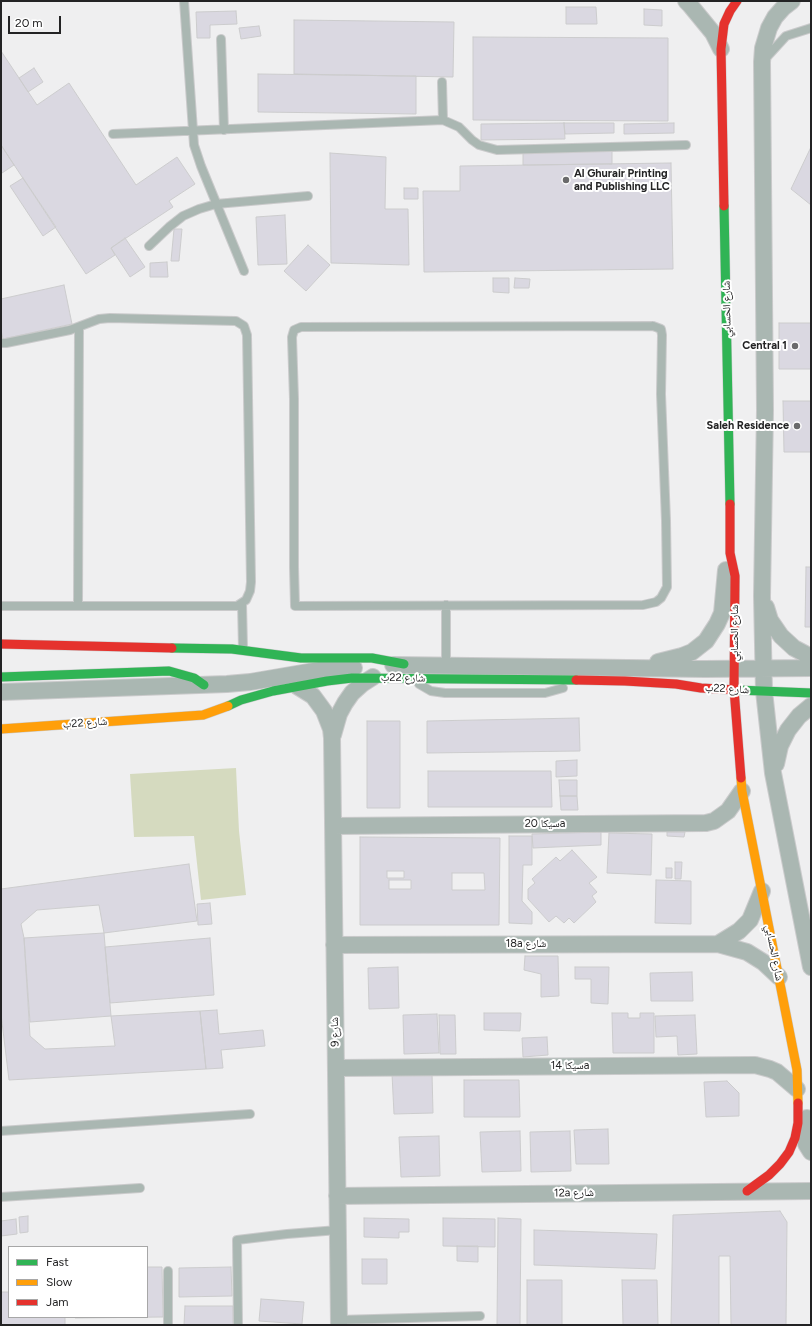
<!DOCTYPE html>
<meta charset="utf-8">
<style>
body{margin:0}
#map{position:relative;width:812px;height:1326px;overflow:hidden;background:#efeff0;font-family:Figtree,sans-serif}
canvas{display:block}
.frame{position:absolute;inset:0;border:2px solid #232324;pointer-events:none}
.legend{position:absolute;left:8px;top:1246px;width:140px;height:72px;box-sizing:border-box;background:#fff;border:1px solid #a7a7a7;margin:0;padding:5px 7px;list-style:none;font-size:12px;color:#232324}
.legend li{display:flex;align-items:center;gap:8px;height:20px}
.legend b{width:20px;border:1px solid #a7a7a7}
.scale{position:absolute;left:8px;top:16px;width:53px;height:18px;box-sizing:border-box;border:2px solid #232324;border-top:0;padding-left:5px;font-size:12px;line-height:14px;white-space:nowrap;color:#232324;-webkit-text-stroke:3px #fff;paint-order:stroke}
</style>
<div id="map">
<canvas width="812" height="1326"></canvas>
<div class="frame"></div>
<ul class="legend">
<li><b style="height:5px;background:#30b455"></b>Fast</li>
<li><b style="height:5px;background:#ff9f0a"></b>Slow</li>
<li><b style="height:5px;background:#e5322d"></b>Jam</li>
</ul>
<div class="scale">20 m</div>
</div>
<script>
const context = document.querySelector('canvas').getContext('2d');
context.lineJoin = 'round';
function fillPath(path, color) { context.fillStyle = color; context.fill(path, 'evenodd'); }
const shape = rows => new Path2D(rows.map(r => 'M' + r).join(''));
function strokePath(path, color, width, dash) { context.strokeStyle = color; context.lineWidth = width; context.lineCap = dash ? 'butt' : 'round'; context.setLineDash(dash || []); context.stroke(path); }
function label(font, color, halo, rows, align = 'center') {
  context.font = font + ' Figtree,"Noto Naskh Arabic",sans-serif'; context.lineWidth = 4; context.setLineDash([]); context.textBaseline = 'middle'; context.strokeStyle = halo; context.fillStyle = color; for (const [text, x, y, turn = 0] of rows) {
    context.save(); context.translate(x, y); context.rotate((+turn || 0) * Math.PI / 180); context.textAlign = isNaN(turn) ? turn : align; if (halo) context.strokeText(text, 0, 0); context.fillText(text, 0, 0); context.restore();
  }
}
const green = shape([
 [236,768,239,831,246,895,201,900,194,836,134,837,130,774]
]);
const building = shape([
 [566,7,596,7,597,24,566,24,566,7],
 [644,9,662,10,662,26,644,25,644,9],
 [236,11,237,24,210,25,210,38,197,38,196,12,236,11],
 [294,20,454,22,453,77,294,74,294,20],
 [259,26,261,36,241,39,239,28,259,26],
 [473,37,668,38,668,121,473,120,473,37],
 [1,51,37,105,69,83,136,185,177,157,195,184,169,201,173,207,111,248,115,255,86,274,1,145,1,51],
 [34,68,43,82,28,92,19,78,34,68],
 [258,74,416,76,416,114,258,112,258,74],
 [564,123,614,123,614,133,565,134,564,123],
 [564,123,565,139,481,140,481,124,564,123],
 [674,123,674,133,624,134,624,124,674,123],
 [1,145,14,165,2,173,1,171,1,145],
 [811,147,811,205,791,189,811,147],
 [612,151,612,164,523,165,523,152,612,151],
 [330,153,386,157,385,209,408,209,409,265,331,263,330,153],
 [671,163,673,269,424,272,423,191,460,191,460,166,671,163],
 [23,178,56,227,43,236,10,186,23,178],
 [404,188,418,188,418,199,404,199,404,188],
 [285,215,287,264,258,265,256,217,285,215],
 [174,229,182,229,179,261,171,261,174,229],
 [125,238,145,267,130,277,111,248,125,238],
 [308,245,330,265,306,291,284,271,308,245],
 [167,262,168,277,150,277,150,263,167,262],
 [493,278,509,278,509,293,493,292,493,278],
 [515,278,530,279,529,288,514,288,515,278],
 [64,285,72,324,3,339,1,330,1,299,64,285],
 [779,323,811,323,811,369,779,369,779,323],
 [783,401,811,401,811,452,784,452,783,401],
 [806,567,811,567,811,627,805,627,806,567],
 [579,718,580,751,427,753,427,721,579,718],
 [367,721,400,721,400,808,367,808,367,721],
 [577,760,577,776,556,777,556,761,577,760],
 [428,771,551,771,552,807,428,807,428,771],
 [559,780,577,780,577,796,560,796,559,780],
 [560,796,577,796,578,810,561,810,560,796],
 [601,832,601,845,533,848,532,834,601,832],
 [667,832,685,832,684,837,667,836,667,832],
 [609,833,652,834,651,875,607,873,609,833],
 [509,836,532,836,532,865,523,865,522,901,532,912,532,924,509,923,509,836],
 [360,837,500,838,499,925,360,925,360,837],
 [387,871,404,871,404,878,387,878,387,871],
 [452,873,484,873,485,890,452,890,452,873],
 [389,880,411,880,411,889,389,889,389,880],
 [572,850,597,877,589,883,597,892,592,896,596,902,574,923,569,918,564,923,556,916,549,922,528,899,528,889,535,883,532,879,556,857,560,861,572,850],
 [675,862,682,862,681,879,675,879,675,862],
 [189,864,197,921,104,933,99,905,37,910,21,924,24,938,30,1036,45,1049,115,1046,111,1016,200,1011,206,1069,9,1080,1,1014,1,889,189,864],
 [666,868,672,868,672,878,666,878,666,868],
 [656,880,691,881,691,924,655,923,656,880],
 [210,903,212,924,198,925,197,904,210,903],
 [104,933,111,1016,30,1022,24,938,104,933],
 [210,938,214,995,110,1003,105,947,210,938],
 [525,956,558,956,559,996,541,997,541,974,524,970,525,956],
 [398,967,399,1008,369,1009,368,968,398,967],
 [575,967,609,967,608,1004,591,1003,591,979,575,979,575,967],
 [692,972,693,1001,651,1001,650,973,692,972],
 [217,1010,219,1034,263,1030,265,1046,221,1050,223,1068,206,1069,200,1011,217,1010],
 [484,1013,521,1013,520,1031,484,1030,484,1013],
 [612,1013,628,1013,628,1018,640,1018,640,1013,654,1013,654,1053,613,1053,612,1013],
 [437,1014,439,1053,404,1054,403,1015,437,1014],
 [439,1015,455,1015,456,1054,440,1054,439,1015],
 [695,1015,697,1054,678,1055,677,1036,656,1037,655,1016,695,1015],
 [547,1037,548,1055,523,1057,522,1038,547,1037],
 [432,1073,433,1113,394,1114,392,1074,432,1073],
 [464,1080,519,1080,520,1117,464,1117,464,1080],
 [727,1081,739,1093,739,1116,706,1117,704,1082,727,1081],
 [608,1129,609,1164,576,1164,574,1130,608,1129],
 [520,1131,521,1171,482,1172,480,1132,520,1131],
 [570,1131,571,1171,531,1172,530,1132,570,1131],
 [439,1136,440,1176,401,1177,399,1137,439,1136],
 [780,1211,787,1222,786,1325,731,1325,730,1256,719,1256,719,1325,671,1325,673,1215,780,1211],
 [28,1216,28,1232,20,1233,19,1217,28,1216],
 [364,1218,409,1219,409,1232,399,1232,399,1238,364,1237,364,1218],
 [443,1218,495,1219,495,1247,443,1246,443,1218],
 [498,1218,521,1219,520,1325,497,1325,498,1218],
 [16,1219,17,1234,1,1236,1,1221,16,1219],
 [534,1230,657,1234,655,1269,534,1265,534,1230],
 [457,1246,478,1246,478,1262,457,1261,457,1246],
 [362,1259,387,1259,387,1284,362,1284,362,1259],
 [147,1267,162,1267,163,1317,75,1318,75,1317,147,1317,147,1267],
 [231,1267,232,1296,179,1297,179,1268,231,1267],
 [527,1280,562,1280,562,1325,527,1325,527,1280],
 [622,1280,657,1280,658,1325,623,1325,622,1280],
 [1,1292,9,1292,9,1317,65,1317,65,1325,1,1325,1,1292],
 [261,1299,304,1302,302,1324,259,1321,261,1299],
 [185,1306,233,1306,233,1325,184,1325,185,1306]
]);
const lane = shape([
 [184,1,194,145,201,166,244,271],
 [221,39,224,130],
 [764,60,786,36,811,28],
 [442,82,443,120],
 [113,134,443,120,459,127,472,140,479,145,497,150,686,145],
 [149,246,169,227,183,216,199,209,216,204,308,196],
 [653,326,661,329,662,335,661,394,666,521,667,587,661,598,656,602,643,605,295,606,294,567,294,399,292,337,294,330,301,327,653,326],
 [1,343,6,343,70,330,99,319,110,318,236,321,244,326,247,335,251,582,250,591,246,600,237,606,1,606],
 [242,603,243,649],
 [446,605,446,665],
 [78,606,79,327],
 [419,684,431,691,445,693,545,693,563,688],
 [1,1131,250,1114],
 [1,1197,140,1188],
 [339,1320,480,1316],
 [168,1325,168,1271],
 [238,1325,237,1240,287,1234,338,1230]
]);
const street = shape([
 [686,1,690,5,713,33,721,49],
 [792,1,783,8,775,17,769,28,763,48,762,62,765,410,762,596,763,645,764,691,773,773,811,967],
 [766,607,770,620,781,636,794,648,811,657],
 [658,662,682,656,692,652,706,641,717,624,722,613,726,570],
 [393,665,705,669,811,668],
 [297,686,313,696,324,711,331,729,332,738,339,1325],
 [1,692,227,684,250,682,320,670,354,668],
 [333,735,339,714,345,703,352,693,362,684,373,677],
 [776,764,780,746,788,730,799,716,811,706],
 [333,826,706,823,714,821,728,811,742,791],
 [718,944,739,931,750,920,762,891],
 [334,945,718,944,747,952,763,962,779,977],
 [336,1068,755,1065,770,1069,777,1072,797,1089],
 [807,1118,806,1144,811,1152],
 [337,1196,811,1191]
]);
const fast = shape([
 [724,206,730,504],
 [172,648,232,649,301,658,372,658,404,664],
 [1,677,169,671,194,678,204,685],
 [737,690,811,693],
 [228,706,241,700,273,691,327,681,352,678,576,680]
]);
const slow = shape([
 [1,729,203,715,228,706],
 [741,778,742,791,797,1070,798,1103]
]);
const jam = shape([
 [724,206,721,49,724,24,730,11,737,1],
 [730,504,730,553,735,576,734,689,741,778],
 [1,644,172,648],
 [576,680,625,681,676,684,701,688,737,690],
 [747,1191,769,1175,780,1164,789,1152,795,1138,798,1123,798,1103]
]);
const markers = [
 [566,180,4,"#6a6a6b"],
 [795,346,4,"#6a6a6b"],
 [797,426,4,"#6a6a6b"]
];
const poiNames = [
 ["Al Ghurair Printing",574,174,"left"],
 ["and Publishing LLC",574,187,"left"],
 ["Central 1",787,346],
 ["Saleh Residence",789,426]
];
const streetNames = [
 ["شارع الحسابي",727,309,-91],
 ["شارع الحسابي",735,633,-90],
 ["شارع 22ب",403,678,1],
 ["شارع 22ب",727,689,3],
 ["شارع 22ب",85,723,-4],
 ["سيكا 20a",545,824],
 ["18a شارع",526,944],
 ["شارع الحسابي",774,953,79],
 ["شارع 9",335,1032,-91],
 ["سيكا 14a",570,1066],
 ["12a شارع",574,1193,-1]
];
fillPath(green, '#d5dabf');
fillPath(building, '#dad8e1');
strokePath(building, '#cccccd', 1);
strokePath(lane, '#cacacb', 10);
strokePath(street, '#cacacb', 18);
strokePath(fast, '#cacacb', 10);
strokePath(slow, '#cacacb', 10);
strokePath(jam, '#cacacb', 10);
strokePath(lane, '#aab7b2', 8);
strokePath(street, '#aab7b2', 16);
strokePath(fast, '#30b455', 9);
strokePath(slow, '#ff9f0a', 9);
strokePath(jam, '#e5322d', 9);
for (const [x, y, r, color] of markers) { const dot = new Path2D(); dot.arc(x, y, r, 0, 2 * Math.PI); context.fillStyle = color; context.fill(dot); strokePath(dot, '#fff', 1.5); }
label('bold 11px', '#232324', '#fff', poiNames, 'right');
label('11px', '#232324', '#fff', streetNames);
</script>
